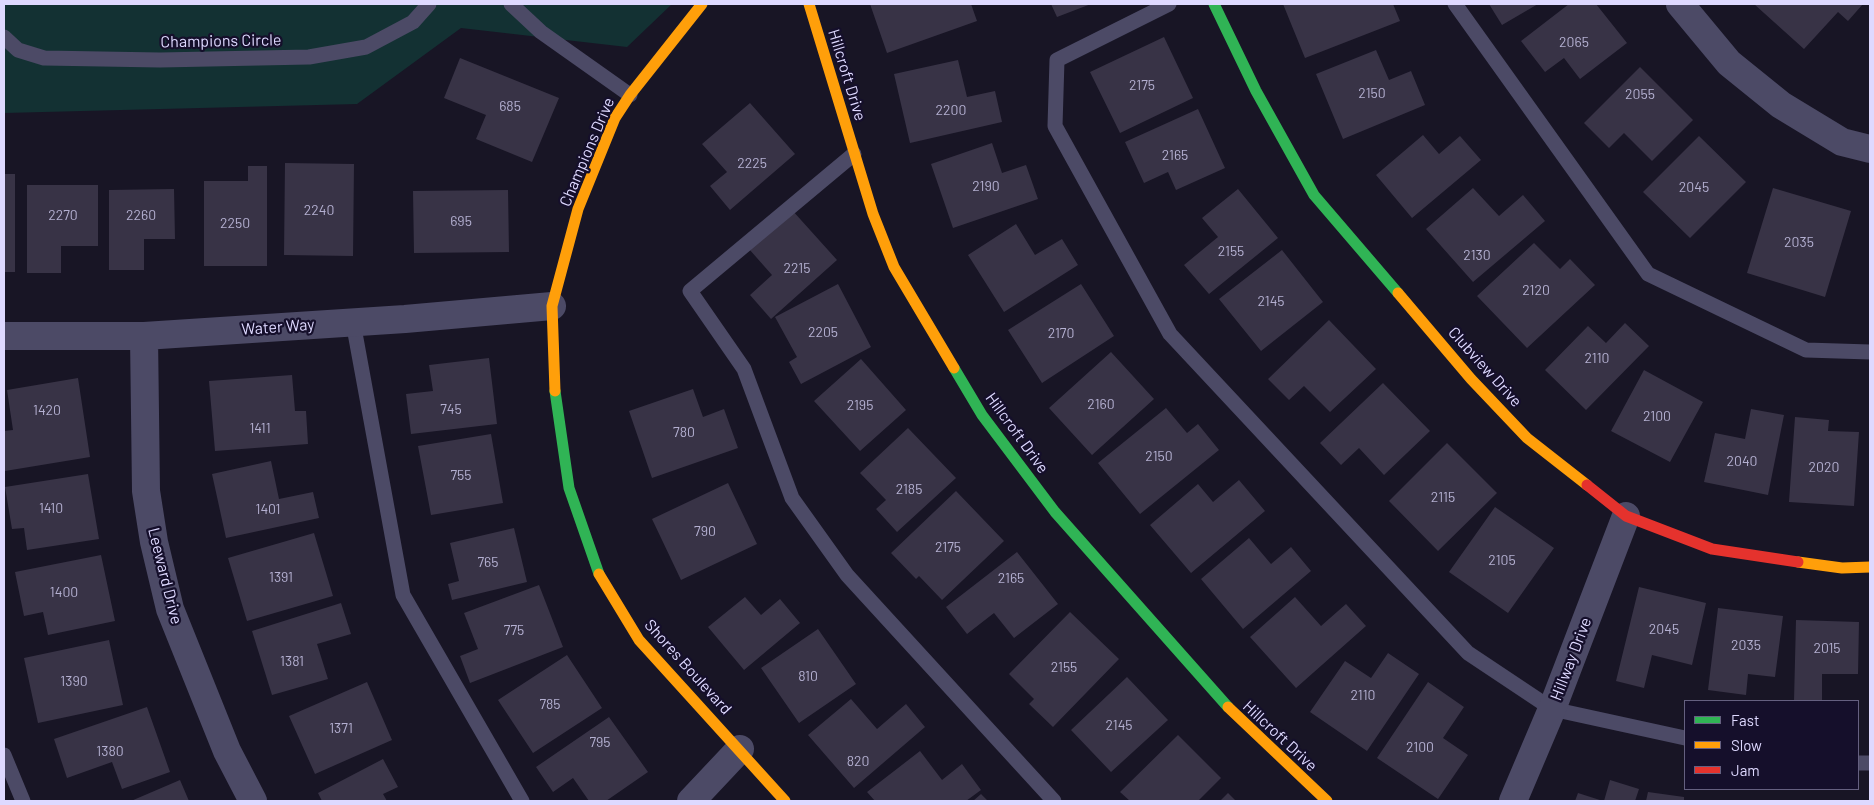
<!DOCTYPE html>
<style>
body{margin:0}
#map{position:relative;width:1874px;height:805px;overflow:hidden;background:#181525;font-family:Barlow,sans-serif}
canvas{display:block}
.frame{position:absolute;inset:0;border:5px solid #ded9ff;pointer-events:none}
.legend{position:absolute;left:1684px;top:700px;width:175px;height:90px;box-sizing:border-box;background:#150f2b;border:1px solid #656080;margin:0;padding:6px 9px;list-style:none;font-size:15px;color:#ded9ff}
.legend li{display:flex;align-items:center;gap:10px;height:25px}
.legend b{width:25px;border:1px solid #656080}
</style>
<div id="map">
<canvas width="1874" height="805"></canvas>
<div class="frame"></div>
<ul class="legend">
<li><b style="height:6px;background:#30b455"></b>Fast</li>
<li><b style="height:6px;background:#ff9f0a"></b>Slow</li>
<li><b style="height:6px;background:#e5322d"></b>Jam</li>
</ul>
</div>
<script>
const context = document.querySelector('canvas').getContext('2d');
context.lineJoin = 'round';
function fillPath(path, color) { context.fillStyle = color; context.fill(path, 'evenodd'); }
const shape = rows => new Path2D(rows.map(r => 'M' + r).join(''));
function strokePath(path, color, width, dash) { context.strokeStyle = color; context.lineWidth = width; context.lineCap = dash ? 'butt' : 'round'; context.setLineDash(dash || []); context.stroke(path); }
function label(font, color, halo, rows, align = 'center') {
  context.font = font + ' Barlow,sans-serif'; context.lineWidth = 4.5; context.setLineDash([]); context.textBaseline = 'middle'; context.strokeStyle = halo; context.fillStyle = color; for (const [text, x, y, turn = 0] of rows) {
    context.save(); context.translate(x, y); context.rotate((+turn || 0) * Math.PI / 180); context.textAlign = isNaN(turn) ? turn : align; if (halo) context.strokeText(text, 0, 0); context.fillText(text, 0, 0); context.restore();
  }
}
const green = shape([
 [4,4,672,4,627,47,461,28,357,104,4,113]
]);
const building = shape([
 [870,4,971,4,977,21,887,53],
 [1051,4,1091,4,1057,17],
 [1283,4,1393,4,1400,21,1305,58],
 [1489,4,1538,4,1502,25],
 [1569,4,1596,4,1627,43,1580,79,1564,58,1545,72,1521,41],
 [1754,4,1863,4,1848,21,1838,12,1804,49],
 [1164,37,1193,98,1120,133,1090,72],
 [1376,50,1389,80,1411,71,1425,105,1343,139,1316,74],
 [460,58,559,98,532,162,476,139,486,115,444,98],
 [958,60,967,97,995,91,1002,122,910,143,894,74],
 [1640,67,1693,120,1652,161,1624,133,1609,148,1584,123],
 [750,103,795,154,730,210,710,186,727,172,702,144],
 [1198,109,1225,168,1176,190,1168,172,1144,183,1125,142],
 [1423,135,1439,154,1460,136,1481,160,1412,218,1376,175],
 [1699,136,1746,182,1690,238,1643,192],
 [992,143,1002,173,1026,165,1038,199,953,228,931,164],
 [285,163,354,164,353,256,284,255],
 [248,166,267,166,267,266,204,266,204,181,248,181],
 [4,174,15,174,15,272,4,272],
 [27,185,98,185,98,246,61,246,61,273,27,273],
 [1473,188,1499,216,1523,195,1545,221,1473,282,1426,229],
 [1773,188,1851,211,1825,297,1747,273],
 [174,189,175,239,144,239,144,270,109,270,109,190],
 [1238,189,1278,238,1209,294,1184,265,1218,237,1202,218],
 [508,190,509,252,414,253,413,191],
 [792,210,837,260,771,319,750,295,772,275,749,249],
 [1016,224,1035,255,1062,239,1078,265,1004,312,968,255],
 [1534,243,1560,269,1570,259,1595,285,1527,348,1477,296],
 [1282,250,1323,302,1261,351,1219,299],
 [838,284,871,347,801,384,789,362,797,357,775,317],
 [1081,284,1114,336,1042,383,1008,330],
 [1329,320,1376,369,1330,412,1304,386,1289,400,1268,379],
 [1625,323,1649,346,1586,410,1545,370,1588,326,1606,343],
 [1111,352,1154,399,1092,455,1049,408],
 [489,358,497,424,411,434,406,394,433,391,429,365],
 [861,359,906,410,860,451,814,401],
 [1644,370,1703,402,1670,462,1611,431],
 [292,375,295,411,306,411,308,444,215,451,209,381],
 [78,378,90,457,5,471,4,431,13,430,7,390],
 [1383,383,1430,431,1384,475,1359,448,1341,465,1320,443],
 [693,389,703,417,724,409,738,448,652,478,629,411],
 [1166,408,1187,433,1198,424,1219,450,1140,514,1098,463],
 [1751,409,1784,415,1768,495,1704,482,1715,433,1745,439],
 [1795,417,1829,420,1828,431,1859,432,1854,506,1789,502],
 [908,428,956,478,897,532,876,509,886,500,860,473],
 [491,434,503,503,431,515,418,446],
 [1447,443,1497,493,1438,551,1389,501],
 [271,461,279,499,313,492,319,518,226,538,212,474],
 [88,474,99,539,27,550,24,528,12,529,5,487],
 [1239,480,1265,511,1191,573,1150,525,1198,484,1213,502],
 [728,483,757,544,681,580,652,519],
 [956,491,1004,541,942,600,919,576,916,579,891,553],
 [1495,507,1554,548,1508,613,1449,572],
 [514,528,527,582,452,600,448,584,459,581,450,543],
 [314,533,333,596,247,621,228,558],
 [1249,538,1271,564,1291,547,1311,571,1243,629,1201,579],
 [1017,552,1058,604,1014,638,994,613,967,634,946,607],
 [101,555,115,621,48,635,43,612,24,616,15,572],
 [539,585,563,647,470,683,460,656,478,649,464,613],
 [1639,587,1706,603,1692,665,1652,655,1644,688,1616,681],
 [745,597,761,615,780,599,800,623,744,670,708,627],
 [1295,597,1321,626,1346,604,1366,626,1296,688,1250,637],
 [341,603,351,634,317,644,328,679,272,695,252,631],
 [1718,608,1783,616,1775,677,1748,674,1746,695,1708,690],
 [1070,612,1119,659,1053,727,1029,704,1034,699,1009,674],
 [1796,620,1859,622,1858,674,1822,674,1822,701,1794,701],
 [818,629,856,684,799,723,761,668],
 [109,640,123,705,38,723,24,658],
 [1388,653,1419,674,1367,751,1310,712,1345,661,1371,678],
 [567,655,602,708,533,753,498,700],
 [1127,677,1168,720,1111,772,1071,730],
 [367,682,392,740,315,774,289,716],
 [1428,682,1464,707,1443,738,1468,755,1438,799,1377,758],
 [851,699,877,729,906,704,925,727,854,788,808,735],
 [147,707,170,772,122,789,112,762,67,778,54,739],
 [609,717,648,772,606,801,589,801,573,778,553,792,536,767],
 [1178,735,1221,778,1198,801,1130,801,1120,792],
 [920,751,942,780,962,764,981,790,966,801,875,801,867,792],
 [383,759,398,787,383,794,387,801,322,801,318,793],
 [180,780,189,801,131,801],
 [1610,780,1639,789,1635,801,1604,801],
 [1648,792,1684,797,1684,801,1646,801],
 [1228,793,1236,801,1220,801],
 [1578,793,1603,801,1575,801],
 [981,794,988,801,973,801]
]);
const lane = shape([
 [511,4,541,32,630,95],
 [1169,4,1057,60,1055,126,1170,334,1468,653,1552,709,1685,738],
 [1455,4,1648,274,1806,350,1870,352],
 [4,37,18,50,44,58,160,60,309,57,366,47,413,22,429,4],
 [854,154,690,291,744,369,792,498,847,575,1054,801],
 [353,322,403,595,522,801],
 [4,755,23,801],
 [1858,763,1870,763]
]);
const street = shape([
 [1680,4,1729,63,1781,105,1842,142,1870,149],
 [4,336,144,336,405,319,552,306],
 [144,336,146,491,154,542,170,609,227,751,253,801],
 [691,801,740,749],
 [1513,801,1552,709,1626,516]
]);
const fast = shape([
 [1214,4,1256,91,1314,195,1398,293],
 [954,368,982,415,1055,512,1228,707],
 [555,391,569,488,599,574]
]);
const slow = shape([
 [809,4,873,214,894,267,954,368],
 [1398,293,1471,379,1527,438,1587,485],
 [555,391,552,306,578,209,615,118,630,95,702,4],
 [1798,562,1842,568,1870,567],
 [599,574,639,640,785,801],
 [1228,707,1327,801]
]);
const jam = shape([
 [1587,485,1626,516,1712,549,1798,562]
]);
const numberNames = [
 ["2065",1574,42],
 ["2175",1142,85],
 ["2150",1372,93],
 ["2055",1640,94],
 ["685",510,106],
 ["2200",951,110],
 ["2165",1175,155],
 ["2225",752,163],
 ["2190",986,186],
 ["2045",1694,187],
 ["2240",319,210],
 ["2270",63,215],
 ["2260",141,215],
 ["695",461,221],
 ["2250",235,223],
 ["2035",1799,242],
 ["2155",1231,251],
 ["2130",1477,255],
 ["2215",797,268],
 ["2120",1536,290],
 ["2145",1271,301],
 ["2205",823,332],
 ["2170",1061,333],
 ["2110",1597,358],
 ["2160",1101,404],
 ["2195",860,405],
 ["745",451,409],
 ["1420",47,410],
 ["2100",1657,416],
 ["1411",260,428],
 ["780",684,432],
 ["2150",1159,456],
 ["2040",1742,461],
 ["2020",1824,467],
 ["755",461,475],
 ["2185",909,489],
 ["2115",1443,497],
 ["1410",51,508],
 ["1401",268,509],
 ["790",705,531],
 ["2175",948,547],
 ["2105",1502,560],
 ["765",488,562],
 ["1391",281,577],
 ["2165",1011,578],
 ["1400",64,592],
 ["2045",1664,629],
 ["775",514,630],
 ["2035",1746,645],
 ["2015",1827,648],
 ["1381",292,661],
 ["2155",1064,667],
 ["810",808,676],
 ["1390",74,681],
 ["2110",1363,695],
 ["785",550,704],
 ["2145",1119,725],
 ["1371",341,728],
 ["795",600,742],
 ["2100",1420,747],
 ["1380",110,751],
 ["820",858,761]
];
const streetNames = [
 ["Champions Circle",221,41,-1],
 ["Hillcroft Drive",847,75,73],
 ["Champions Drive",587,152,-67],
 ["Water Way",278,327,-4],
 ["Clubview Drive",1485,367,48],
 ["Hillcroft Drive",1017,433,54],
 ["Leeward Drive",165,576,76],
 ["Hillway Drive",1571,659,-69],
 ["Shores Boulevard",688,667,48],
 ["Hillcroft Drive",1280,736,43]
];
fillPath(green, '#133133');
fillPath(building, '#383346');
strokePath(lane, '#4c4a66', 15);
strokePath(street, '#4c4a66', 28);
strokePath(fast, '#30b455', 11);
strokePath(slow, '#ff9f0a', 11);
strokePath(jam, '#e5322d', 11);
label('14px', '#b4b0d1', null, numberNames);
label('16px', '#ded9ff', '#150f2b', streetNames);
</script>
